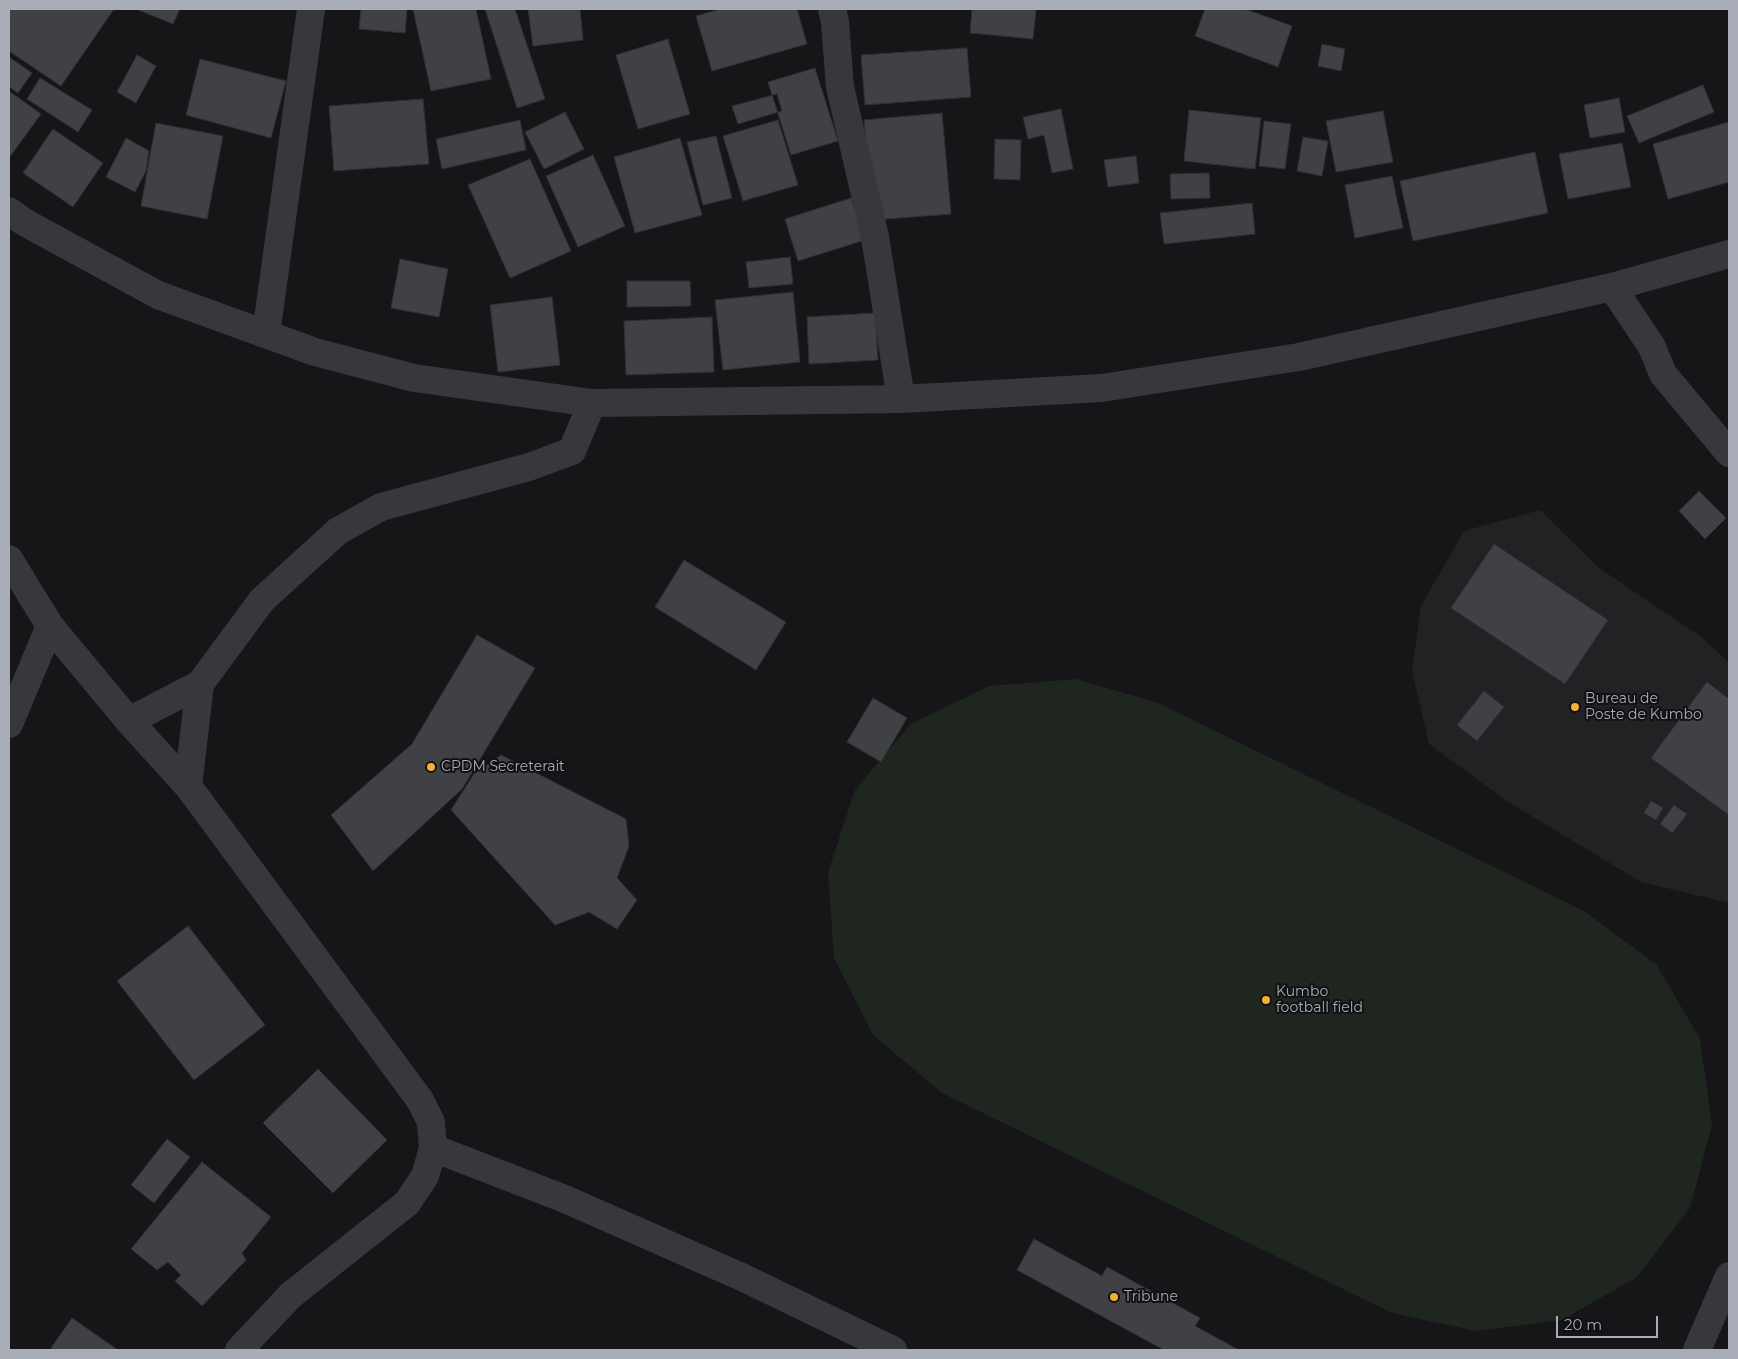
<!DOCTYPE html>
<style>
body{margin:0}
#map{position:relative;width:1738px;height:1359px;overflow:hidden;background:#161618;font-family:Montserrat,sans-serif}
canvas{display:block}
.frame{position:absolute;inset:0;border:10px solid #a8adb8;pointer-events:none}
.scale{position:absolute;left:1556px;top:1316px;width:102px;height:22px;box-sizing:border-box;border:2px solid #a8adb8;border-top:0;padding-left:6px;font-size:15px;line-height:18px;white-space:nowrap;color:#a8adb8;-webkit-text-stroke:4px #111113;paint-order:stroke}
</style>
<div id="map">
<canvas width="1738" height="1359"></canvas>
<div class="frame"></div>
<div class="scale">20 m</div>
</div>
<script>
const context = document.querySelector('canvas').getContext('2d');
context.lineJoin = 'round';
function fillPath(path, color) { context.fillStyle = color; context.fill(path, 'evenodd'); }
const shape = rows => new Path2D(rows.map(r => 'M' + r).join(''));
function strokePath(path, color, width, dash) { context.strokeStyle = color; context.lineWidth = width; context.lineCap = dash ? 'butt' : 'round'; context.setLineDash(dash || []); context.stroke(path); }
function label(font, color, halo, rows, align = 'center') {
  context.font = font + ' Montserrat,sans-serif'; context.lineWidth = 4; context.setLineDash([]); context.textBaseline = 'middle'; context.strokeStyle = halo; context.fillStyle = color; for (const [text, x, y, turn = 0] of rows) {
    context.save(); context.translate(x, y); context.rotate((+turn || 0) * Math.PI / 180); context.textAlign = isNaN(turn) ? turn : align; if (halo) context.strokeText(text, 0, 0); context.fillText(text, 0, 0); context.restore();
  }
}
const built = shape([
 [1540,510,1598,567,1701,637,1729,662,1729,903,1641,882,1505,800,1429,744,1412,671,1421,606,1464,531]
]);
const green = shape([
 [1076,679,1158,703,1584,911,1656,964,1700,1039,1712,1125,1690,1208,1637,1277,1562,1320,1476,1331,1392,1313,942,1093,873,1035,834,958,828,872,855,790,911,724,989,686]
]);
const building = shape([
 [9,9,114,9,61,86,9,51,9,9],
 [136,9,180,9,173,24,136,9],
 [361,9,407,9,405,33,359,29,361,9],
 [413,9,476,9,491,79,431,91,413,9],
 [485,9,515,9,545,99,517,108,485,9],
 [528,9,580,9,583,40,533,46,528,9],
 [721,9,797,9,807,44,712,71,696,16,721,9],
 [972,9,1036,9,1033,39,970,33,972,9],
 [1205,9,1245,9,1292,26,1278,67,1195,36,1205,9],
 [668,39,690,114,638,129,616,55,668,39],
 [1322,44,1345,49,1341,71,1318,66,1322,44],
 [967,48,971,97,865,105,861,55,967,48],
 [137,55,156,66,136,103,117,92,137,55],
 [9,57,32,73,18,93,9,87,9,57],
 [200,59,286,81,271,138,186,115,200,59],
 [815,68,838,141,791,155,768,82,815,68],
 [40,78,92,110,78,132,27,99,40,78],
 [1703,85,1714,112,1639,143,1627,116,1703,85],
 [9,91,41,114,9,158,9,91],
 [777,94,782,111,738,124,732,106,777,94],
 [1619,98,1625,132,1590,138,1584,105,1619,98],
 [423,99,429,164,334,171,329,106,423,99],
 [1061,109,1073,169,1052,173,1044,135,1028,139,1023,117,1061,109],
 [1189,110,1261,118,1255,169,1184,161,1189,110],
 [1383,111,1393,162,1336,172,1326,121,1383,111],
 [565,112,584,149,544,169,525,132,565,112],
 [942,113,951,214,873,220,864,120,942,113],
 [520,120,526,150,442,169,436,139,520,120],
 [778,120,798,185,743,201,723,136,778,120],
 [1264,121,1291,124,1285,169,1259,166,1264,121],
 [1729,122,1729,182,1668,199,1653,144,1729,122],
 [156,123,223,136,207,219,141,206,156,123],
 [53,129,103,163,73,207,23,173,53,129],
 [716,136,732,198,703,205,687,142,716,136],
 [1303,137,1328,141,1322,176,1297,171,1303,137],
 [126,138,149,151,146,171,135,192,106,177,126,138],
 [680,138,702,215,635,233,614,157,680,138],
 [995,139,1021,140,1020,180,994,179,995,139],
 [1622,143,1631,187,1568,199,1559,154,1622,143],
 [1535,152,1548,213,1413,241,1400,181,1535,152],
 [593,155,625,226,578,247,546,176,593,155],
 [1136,156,1139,183,1108,187,1104,160,1136,156],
 [530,159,571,251,510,278,468,185,530,159],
 [1209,173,1210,198,1171,199,1170,174,1209,173],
 [1392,176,1403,228,1355,238,1345,185,1392,176],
 [851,198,865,240,798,261,785,219,851,198],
 [1252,203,1255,234,1164,244,1160,213,1252,203],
 [790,257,793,284,749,288,746,262,790,257],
 [400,259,448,269,439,317,391,308,400,259],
 [627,281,690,281,691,306,627,307,627,281],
 [793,292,800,362,723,370,715,300,793,292],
 [552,297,560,365,498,372,490,305,552,297],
 [875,313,878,360,809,364,807,317,875,313],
 [712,317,714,372,626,375,624,321,712,317],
 [1699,491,1726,518,1705,539,1679,511,1699,491],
 [1494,544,1608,620,1565,684,1451,608,1494,544],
 [684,560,786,622,756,670,655,607,684,560],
 [477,635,535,668,462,789,373,871,331,815,412,744,477,635],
 [1707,682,1729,699,1729,815,1651,758,1707,682],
 [1484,691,1504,707,1477,741,1457,725,1484,691],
 [873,698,907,718,881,762,847,742,873,698],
 [501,755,626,819,629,846,617,878,637,900,617,929,589,912,555,925,451,810,474,774,501,755],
 [1651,801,1663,808,1656,820,1644,813,1651,801],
 [1674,805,1687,814,1672,833,1660,824,1674,805],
 [188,926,265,1025,194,1080,117,981,188,926],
 [318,1069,387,1140,333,1193,263,1123,318,1069],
 [167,1139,190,1157,154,1203,131,1185,167,1139],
 [202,1162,271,1217,242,1253,246,1260,202,1306,175,1281,181,1275,168,1262,157,1270,131,1249,202,1162],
 [1034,1239,1102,1276,1107,1267,1200,1318,1195,1326,1239,1350,1164,1350,1017,1270,1034,1239],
 [72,1318,118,1350,52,1350,51,1348,72,1318]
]);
const minor = shape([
 [832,9,835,22,840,87,875,237,901,399],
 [9,211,24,222,158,295,315,352,414,378,592,403,901,399,1102,388,1299,357,1612,287,1729,254],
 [1612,287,1652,347,1663,374,1729,453],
 [266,334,311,9],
 [9,559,50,626,129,721,188,786,420,1100,431,1122,433,1148,425,1176,407,1203,291,1295,239,1350],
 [129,721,200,684,262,600,338,531,381,507,529,467,572,451,592,403],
 [9,724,50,626],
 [188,786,200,684],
 [433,1148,565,1199,744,1278,893,1350],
 [1697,1350,1729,1276]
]);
const markers = [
 [1575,707,5,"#f2b134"],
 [431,767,5,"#f2b134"],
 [1266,1000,5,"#f2b134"],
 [1114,1297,5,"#f2b134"]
];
const poiNames = [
 ["Bureau de",1585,699],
 ["Poste de Kumbo",1585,715],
 ["CPDM Secreterait",441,767],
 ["Kumbo",1276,992],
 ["football field",1276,1008],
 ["Tribune",1124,1297]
];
fillPath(built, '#222225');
fillPath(green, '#1e261f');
fillPath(building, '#404145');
strokePath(building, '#303034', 1);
strokePath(minor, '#37383d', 28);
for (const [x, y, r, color] of markers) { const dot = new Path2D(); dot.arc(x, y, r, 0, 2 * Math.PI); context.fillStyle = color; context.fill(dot); strokePath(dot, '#111113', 2); }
label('14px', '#a8adb8', '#111113', poiNames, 'left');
</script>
